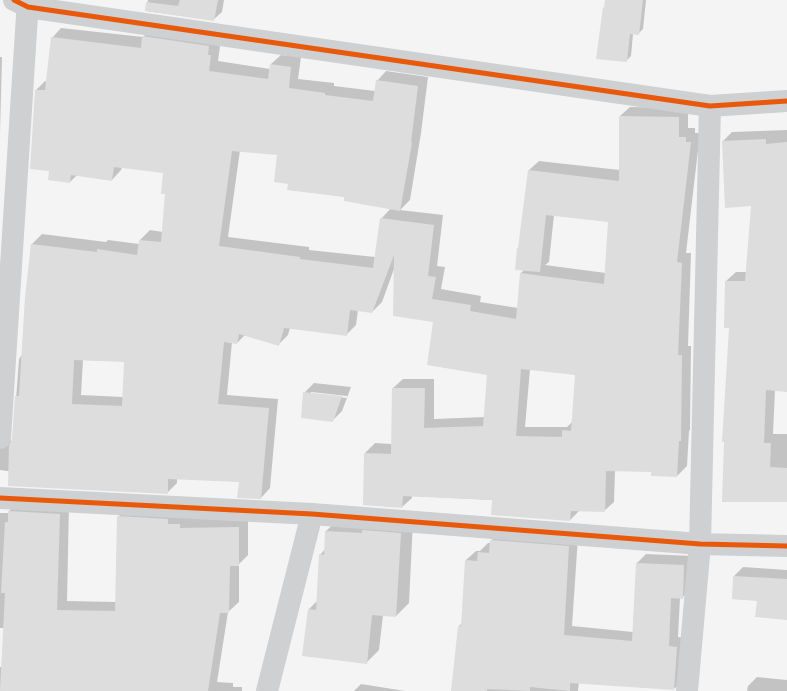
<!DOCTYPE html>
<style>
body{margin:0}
canvas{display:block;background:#f4f4f4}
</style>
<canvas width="787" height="691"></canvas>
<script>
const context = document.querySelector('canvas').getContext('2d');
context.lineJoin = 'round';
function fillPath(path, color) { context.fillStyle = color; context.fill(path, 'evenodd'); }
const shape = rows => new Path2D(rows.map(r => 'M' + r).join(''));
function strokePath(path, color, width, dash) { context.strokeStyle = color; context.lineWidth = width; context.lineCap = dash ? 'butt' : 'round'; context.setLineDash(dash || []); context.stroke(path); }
const shadow = shape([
 [148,0,224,0,222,12,213,20,146,11],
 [606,0,646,0,643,29,638,34,633,34,631,56,626,61,598,58,604,8,606,6],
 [153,27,220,46,218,61,270,69,271,64,281,55,301,57,298,79,334,83,334,86,375,91,377,81,386,71,428,77,421,133,410,200,400,210,443,215,437,266,445,267,441,289,481,296,480,302,518,308,521,273,524,270,519,247,529,170,539,161,620,170,620,116,630,107,688,108,688,128,695,128,695,133,700,133,686,253,691,253,688,346,691,346,690,430,689,431,687,466,677,476,652,471,615,470,614,502,604,511,580,510,570,520,493,500,412,496,412,498,402,507,365,453,375,443,392,444,393,388,403,379,434,379,434,419,485,417,488,374,434,321,394,269,382,302,372,312,358,310,356,325,346,335,290,328,288,335,278,345,245,335,237,343,232,342,227,395,278,399,270,488,261,498,240,481,177,478,177,483,167,493,0,470,0,436,10,441,13,441,13,439,19,359,22,355,32,244,42,234,106,242,108,240,139,244,140,240,150,230,163,232,166,193,164,172,122,167,121,170,112,180,77,175,70,182,50,170,36,90,45,81,47,81,52,38,61,28,143,37],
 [240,150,278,154,290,183,345,196,391,208,381,219,375,257,309,250,309,247,228,237],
 [554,215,609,221,606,273,545,265,549,262],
 [83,360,125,361,123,397,81,395],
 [530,369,576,374,573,421,567,427,525,427],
 [0,57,2,57,0,134],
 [787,130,787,188,723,141,732,132],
 [787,228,787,391,775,390,773,434,787,434,787,501,723,501,730,327,726,281,736,272,746,272],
 [314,383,351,387,342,411,332,421,304,393],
 [311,392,347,396,347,398,311,394],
 [19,502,69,504,67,601,116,602,118,517,127,507,248,518,248,555,239,564,239,602,228,612,217,682,233,683,233,687,242,687,242,691,0,691,0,667,2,667,4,628,0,628,0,513,9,513,9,511],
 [339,519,413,521,409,603,396,616,383,615,379,650,366,663,309,609,317,601,320,555,325,549,326,531],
 [500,531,578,537,572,626,633,632,637,563,646,554,693,556,691,589,682,598,680,598,678,637,686,638,683,680,674,689,579,682,578,691,452,691,459,626,462,623,466,560,476,551,480,551,488,543,491,543,491,541],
 [743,567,787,570,787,619,758,600,733,599,734,576],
 [757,677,787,680,787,691,747,691,748,686],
 [361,684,405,691,354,691]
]);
const building = shape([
 [180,0,218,0,214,21,145,11,146,2,178,6],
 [605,0,643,0,639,35,630,34,627,62,596,59,603,7,604,8],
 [142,36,209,46,208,55,211,55,209,71,268,79,270,64,291,67,289,88,325,93,325,95,373,101,376,80,418,86,411,142,412,143,400,211,344,201,344,197,287,190,288,184,274,182,277,155,232,151,219,246,300,257,300,259,373,268,380,218,434,225,428,276,436,277,432,299,471,305,470,311,516,319,520,273,604,284,608,222,546,215,540,272,515,270,517,248,518,248,528,170,619,181,619,116,679,117,679,137,686,137,686,142,691,142,677,262,682,263,678,355,682,355,681,441,679,441,677,477,651,476,651,472,606,471,605,512,571,511,570,521,491,515,492,500,403,496,402,508,363,505,364,453,391,454,392,388,425,388,424,428,483,426,487,375,427,365,433,322,393,316,394,255,372,313,350,310,347,336,284,328,279,346,239,334,237,344,224,342,218,404,269,408,261,499,237,498,239,482,168,479,168,494,8,486,9,446,12,439,15,396,19,396,25,297,31,244,97,252,97,249,137,255,139,240,161,242,165,194,161,194,163,173,114,167,112,181,71,175,70,183,48,180,49,171,30,169,35,90,45,90,51,37,141,48],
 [74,360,124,362,122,406,72,404],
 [521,369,575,375,571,431,562,430,562,437,516,436],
 [766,139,766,144,787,142,787,392,766,390,764,443,771,443,770,467,787,468,787,502,722,502,724,442,722,442,729,328,724,328,725,281,745,281,751,206,725,208,722,141],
 [303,392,342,396,333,422,301,418],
 [8,511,60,514,57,610,115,611,117,516,168,519,168,524,180,524,180,528,239,527,239,566,230,566,229,613,220,613,208,691,0,691,5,593,1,593,5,522,8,522],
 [362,530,401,533,396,617,372,615,367,664,302,656,308,609,316,610,319,554,324,555,325,531,362,533],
 [490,540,569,546,564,635,632,641,636,563,684,565,683,599,671,598,669,646,677,647,674,690,570,683,570,691,530,687,530,691,487,689,487,691,451,691,458,626,461,626,465,560,477,561,478,552,489,553],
 [733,576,787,579,787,620,755,617,757,601,732,599]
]);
const minor = shape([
 [14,0,28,7,710,106,787,101],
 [0,438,28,0],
 [0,498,312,514,700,544,787,546],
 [267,691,312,514],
 [687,691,700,544,710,106]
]);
const cycleway = shape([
 [14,0,28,7,710,106,787,101],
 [0,498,312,514,700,544,787,546]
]);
fillPath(shadow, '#0003');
fillPath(building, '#ddddde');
strokePath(minor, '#ced0d2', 22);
strokePath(cycleway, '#e8590c', 5);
</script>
